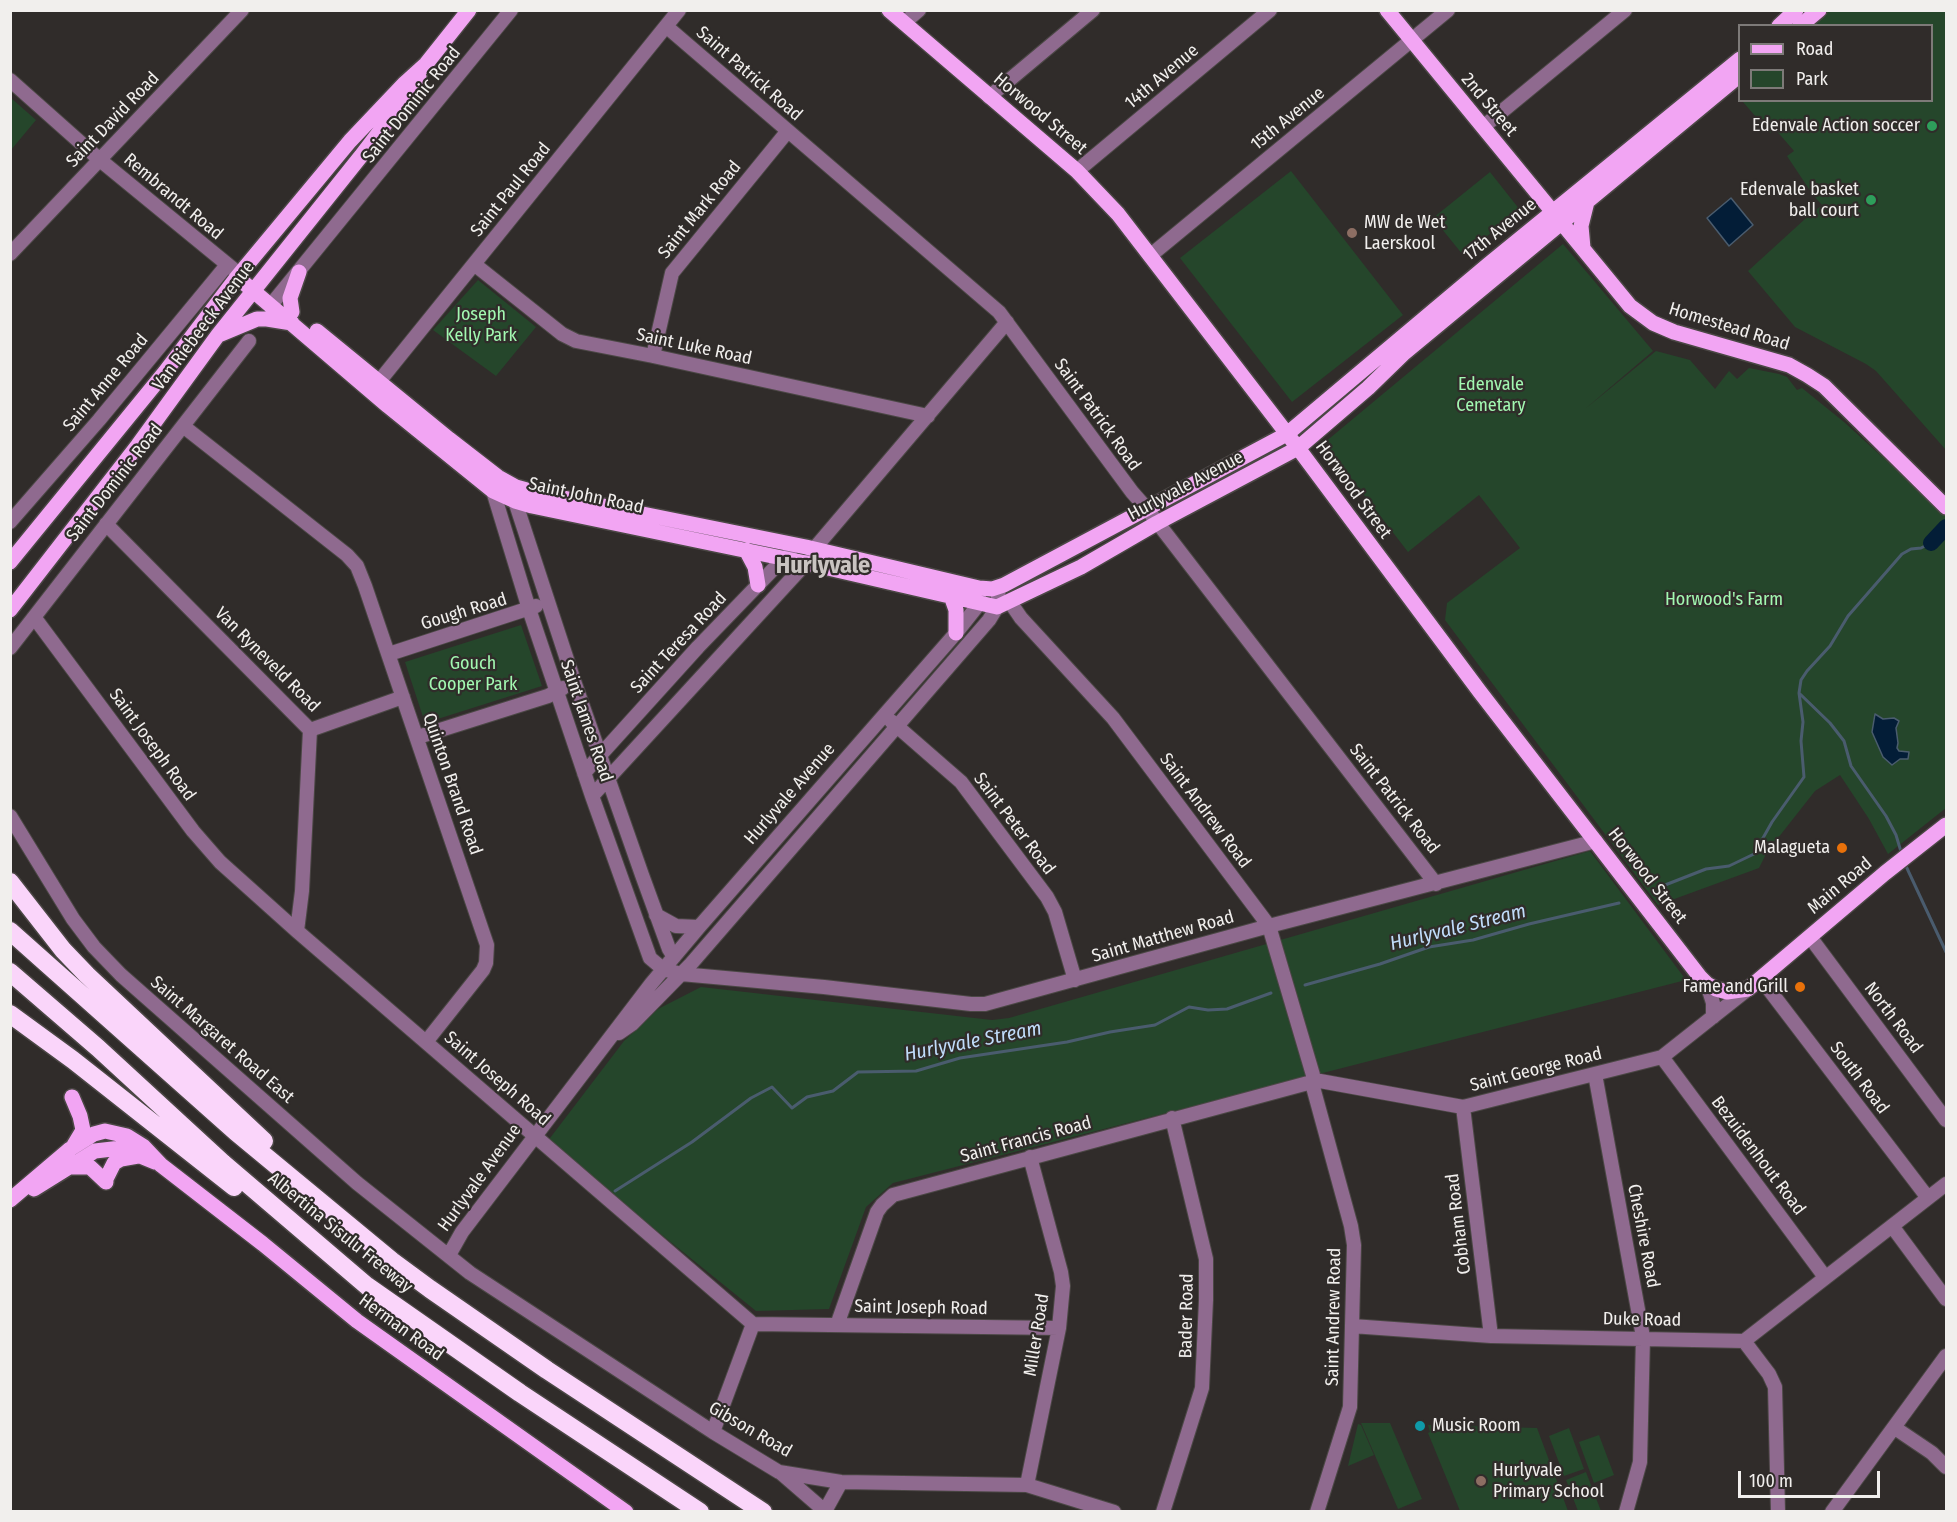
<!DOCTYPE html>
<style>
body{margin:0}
#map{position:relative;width:1957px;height:1522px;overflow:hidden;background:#302c2a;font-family:"Fira Sans Condensed",sans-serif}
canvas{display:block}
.frame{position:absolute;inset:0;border:12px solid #f1efed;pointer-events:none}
.legend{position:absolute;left:1738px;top:24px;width:195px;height:78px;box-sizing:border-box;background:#302c2a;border:2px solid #7d7a78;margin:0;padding:8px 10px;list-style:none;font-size:18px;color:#f1efed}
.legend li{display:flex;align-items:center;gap:12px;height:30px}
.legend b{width:30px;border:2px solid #7d7a78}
.scale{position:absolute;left:1738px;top:1471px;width:142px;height:27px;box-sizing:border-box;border:3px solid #f1efed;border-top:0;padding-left:8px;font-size:18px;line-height:21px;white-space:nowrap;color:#f1efed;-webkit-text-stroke:4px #302c2a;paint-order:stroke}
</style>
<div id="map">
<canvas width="1957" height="1522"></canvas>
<div class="frame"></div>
<ul class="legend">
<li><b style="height:8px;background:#f2a5f3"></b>Road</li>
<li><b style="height:16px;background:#25462b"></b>Park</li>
</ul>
<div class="scale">100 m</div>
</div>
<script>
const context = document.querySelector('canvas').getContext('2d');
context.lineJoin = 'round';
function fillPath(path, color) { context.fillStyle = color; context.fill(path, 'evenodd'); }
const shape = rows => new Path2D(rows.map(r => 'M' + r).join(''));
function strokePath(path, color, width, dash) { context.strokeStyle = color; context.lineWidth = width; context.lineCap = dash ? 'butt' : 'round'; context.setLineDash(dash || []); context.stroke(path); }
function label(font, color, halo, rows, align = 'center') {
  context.font = font + ' "Fira Sans Condensed",sans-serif'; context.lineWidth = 4.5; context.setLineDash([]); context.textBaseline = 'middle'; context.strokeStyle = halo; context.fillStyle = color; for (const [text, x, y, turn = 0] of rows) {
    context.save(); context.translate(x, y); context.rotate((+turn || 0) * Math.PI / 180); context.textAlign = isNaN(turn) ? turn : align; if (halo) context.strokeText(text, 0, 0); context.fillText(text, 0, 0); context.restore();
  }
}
const green = shape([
 [1827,11,1946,11,1946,450,1876,371,1866,364,1795,327,1748,271,1805,219,1822,205,1813,195,1787,156,1794,151,1775,129,1770,133,1743,102,1932,100,1932,26,1808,25],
 [11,98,36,120,11,150],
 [1291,171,1403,315,1292,402,1180,258],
 [1490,172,1520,210,1463,255,1433,218],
 [1563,244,1653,351,1585,409,1656,351,1690,360,1715,389,1729,371,1737,379,1749,368,1779,374,1787,377,1797,390,1802,388,1844,422,1946,515,1946,808,1888,854,1869,819,1840,775,1815,791,1767,852,1759,868,1658,905,1445,620,1447,603,1520,548,1479,495,1408,552,1324,443],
 [478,280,536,327,496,376,433,330],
 [521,625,542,686,425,723,405,662],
 [1590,851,1686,980,893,1183,866,1207,829,1309,756,1311,547,1142,624,1041,658,1009,701,987,992,1020,1009,1018],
 [1361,1423,1390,1423,1422,1499,1398,1509],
 [1358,1424,1361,1425,1374,1455,1348,1466],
 [1428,1425,1537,1428,1568,1511,1460,1511,1428,1433,1430,1432],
 [1569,1428,1584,1469,1564,1476,1549,1436],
 [1599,1435,1614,1475,1594,1483,1579,1442],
 [1586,1472,1601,1511,1578,1511,1566,1480]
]);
const water = shape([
 [1731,198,1753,225,1729,246,1707,218,1731,198],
 [1875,714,1883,719,1894,718,1899,721,1896,728,1898,743,1897,748,1899,751,1909,752,1908,759,1900,759,1892,765,1883,757,1872,732,1875,714]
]);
const stream = shape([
 [1902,855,1896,835,1886,816,1851,766,1844,741,1830,723,1799,693,1801,680,1807,671,1830,646,1848,616,1902,554,1911,549,1921,548,1931,543],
 [1905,864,1946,952],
 [1660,887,1706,869,1729,866,1754,854,1772,822,1804,777,1801,741,1803,722,1799,693],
 [1305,985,1380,964,1429,947,1473,940,1529,924,1619,903],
 [615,1191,692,1142,751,1098,772,1087,792,1108,807,1097,833,1091,858,1072,916,1071,960,1058,1067,1042,1110,1032,1155,1025,1189,1007,1208,1010,1227,1009,1271,993]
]);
const river = shape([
 [1931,543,1946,527]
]);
const minor = shape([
 [904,23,919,10],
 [667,27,999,312,1132,492,1147,509,1436,884],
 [10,80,100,160,233,269],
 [989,97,1093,10],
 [1483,127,1625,10],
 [1077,171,1270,10],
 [10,254,242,10],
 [1151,255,1448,10],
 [474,264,562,334,576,341,653,356,928,416],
 [271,305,511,10],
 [653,356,672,273,787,132],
 [373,389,679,10],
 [183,426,347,555,357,566,365,586,487,945,486,963,483,970,426,1042],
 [495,484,493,491,529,609,592,796,650,958,663,969,681,974,824,987,971,1004,985,1004,1269,926,1596,841],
 [515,492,515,501,575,684,642,875,669,949,674,957],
 [10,522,99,420,227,265],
 [106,524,310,730,302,891,297,931],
 [814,549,1007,322],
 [1010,602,1021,618,1113,718,1269,926,1313,1075],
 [34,617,193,831,220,862,297,931,753,1324,1059,1328],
 [10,648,249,341],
 [389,654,536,606],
 [891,721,961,782,1047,897,1055,912,1075,980],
 [310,730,403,697],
 [418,737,548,696,563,688],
 [584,773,698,647,784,558,790,555],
 [592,796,806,563,823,551],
 [10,816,73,919,94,947,121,975,357,1183,470,1273,713,1432,779,1472,841,1482,1027,1485,1114,1512],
 [656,915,676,926,699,927],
 [1810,937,1946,1120],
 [1761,979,1928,1198],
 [1707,984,1713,1003,1713,1017],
 [619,1033,632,1024,690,965,989,620,997,607,999,587],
 [1662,1057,1825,1277],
 [1595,1074,1643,1337,1640,1462,1626,1512],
 [1320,1081,1463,1107,1662,1057,1748,989],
 [1313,1087,1351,1226,1354,1245,1350,1407,1317,1512],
 [1463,1107,1491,1336],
 [1892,1226,1946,1299],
 [449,1255,462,1232,651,984,699,927,956,633,979,604,979,595],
 [837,1325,877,1212,882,1205,893,1195,1308,1083],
 [1352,1326,1491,1336,1744,1341,1946,1184],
 [1744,1341,1769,1374,1775,1387,1778,1512],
 [1895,1428,1932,1453,1946,1467],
 [713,1432,753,1324],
 [781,1473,826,1512],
 [1027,1485,1059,1328,1063,1286,1061,1272,1030,1157],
 [825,1511,841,1482],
 [1163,1512,1202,1388,1206,1300,1206,1259,1172,1118],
 [1832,1512,1946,1356]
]);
const major = shape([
 [889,10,1077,171,1118,214,1298,448,1480,692,1700,977,1707,984,1716,989,1727,992,1748,989,1885,873,1946,825],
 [1387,10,1630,306,1653,323,1674,332,1789,365,1807,375,1824,386,1946,507],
 [1779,26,1796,10],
 [1800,26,1819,10],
 [1583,248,1581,226,1587,202],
 [237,277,388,406,493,491,515,501,532,506,806,563,997,607,1081,567,1157,523,1298,448,1368,388,1403,354,1740,75],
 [292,312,290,298,299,272],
 [317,331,449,439,498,477,516,487,534,492,806,547,979,588,992,589,1004,585,1287,434,1489,264,1740,59],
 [221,334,257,319,267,319,292,323],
 [746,550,755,567,758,585],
 [10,562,165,372,237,277,350,141,405,83,426,64,469,10],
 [951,596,956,610,956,633],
 [10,610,138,445,218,335,361,156,412,89,419,77],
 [72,1097,80,1116,83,1130,74,1145],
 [70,1167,90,1167,106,1182],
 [106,1179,114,1163,121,1159,138,1156],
 [34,1189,95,1151,121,1148,155,1162],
 [10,1200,70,1149,94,1134,105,1131,127,1136,143,1146,161,1165,263,1244,357,1321,626,1512]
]);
const highway = shape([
 [10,882,63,950,87,975,264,1141],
 [10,931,236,1132,392,1261,430,1289,547,1370,763,1512],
 [10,972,98,1048,223,1163,367,1286,520,1393,700,1512],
 [10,1014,73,1060,234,1187]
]);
const markers = [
 [1932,126,6,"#2e9e5b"],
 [1871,200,6,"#2e9e5b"],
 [1352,233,6,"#8d6e63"],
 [1842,848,6,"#e8710a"],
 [1800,987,6,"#e8710a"],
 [1420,1426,6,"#0f9aa8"],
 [1481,1481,6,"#8d6e63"]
];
const streetNames = [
 ["Saint Patrick Road",749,74,41],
 ["14th Avenue",1162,77,-40],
 ["Saint Dominic Road",412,105,-51],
 ["2nd Street",1489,105,50],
 ["Horwood Street",1040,114,40],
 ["15th Avenue",1288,119,-39],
 ["Saint David Road",113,120,-46],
 ["Saint Paul Road",511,190,-51],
 ["Rembrandt Road",173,197,40],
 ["Saint Mark Road",700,210,-51],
 ["17th Avenue",1500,230,-39],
 ["Van Riebeeck Avenue",204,326,-53],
 ["Homestead Road",1729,327,17],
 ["Saint Luke Road",694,347,12],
 ["Saint Anne Road",106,383,-50],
 ["Saint Patrick Road",1097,415,54],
 ["Saint Dominic Road",115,483,-52],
 ["Hurlyvale Avenue",1186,486,-28],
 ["Horwood Street",1353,490,54],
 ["Saint John Road",586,496,12],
 ["Gough Road",464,612,-17],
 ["Saint Teresa Road",679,643,-47],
 ["Van Ryneveld Road",267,660,45],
 ["Saint James Road",586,721,71],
 ["Saint Joseph Road",152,745,54],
 ["Quinton Brand Road",452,784,71],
 ["Hurlyvale Avenue",790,794,-49],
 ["Saint Patrick Road",1394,799,52],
 ["Saint Andrew Road",1205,811,53],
 ["Saint Peter Road",1014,824,53],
 ["Horwood Street",1647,876,52],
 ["Main Road",1840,886,-40],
 ["Saint Matthew Road",1163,937,-16],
 ["North Road",1893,1018,53],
 ["Saint Margaret Road East",222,1040,41],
 ["Saint George Road",1536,1070,-14],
 ["South Road",1859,1078,53],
 ["Saint Joseph Road",497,1079,41],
 ["Saint Francis Road",1026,1140,-15],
 ["Bezuidenhout Road",1758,1156,53],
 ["Hurlyvale Avenue",480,1178,-54],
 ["Cobham Road",1459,1224,-97],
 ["Albertina Sisulu Freeway",340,1233,39],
 ["Cheshire Road",1643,1236,79],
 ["Saint Joseph Road",921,1308,1],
 ["Bader Road",1187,1316,-89],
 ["Saint Andrew Road",1334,1317,-89],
 ["Duke Road",1642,1320,1],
 ["Herman Road",401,1328,36],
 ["Miller Road",1037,1335,-81],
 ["Gibson Road",750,1430,30]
];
const poiNames = [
 ["Edenvale Action soccer",1920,126],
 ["Edenvale basket",1859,190],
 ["ball court",1859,211],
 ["MW de Wet",1364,223,"left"],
 ["Laerskool",1364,244,"left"],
 ["Malagueta",1830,848],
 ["Fame and Grill",1788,987],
 ["Music Room",1432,1426,"left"],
 ["Hurlyvale",1493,1471,"left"],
 ["Primary School",1493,1492,"left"]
];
const parkNames = [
 ["Joseph",481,315],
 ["Kelly Park",481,336],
 ["Edenvale",1491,385],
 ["Cemetary",1491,406],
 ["Horwood's Farm",1724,600],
 ["Gouch",473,664],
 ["Cooper Park",473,685]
];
const waterNames = [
 ["Hurlyvale Stream",1458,928,-14],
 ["Hurlyvale Stream",973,1042,-11]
];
const districtNames = [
 ["Hurlyvale",823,566]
];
fillPath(green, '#25462b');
fillPath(water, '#031d37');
strokePath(water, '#4a5c6e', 1.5);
strokePath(stream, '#4a5c6e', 3);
strokePath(river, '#031d37', 16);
strokePath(minor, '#4b4745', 16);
strokePath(major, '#4b4745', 18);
strokePath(highway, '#4b4745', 21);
strokePath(minor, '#8f6a8f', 14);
strokePath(major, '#f2a5f3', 15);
strokePath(highway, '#fad5fa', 18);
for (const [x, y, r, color] of markers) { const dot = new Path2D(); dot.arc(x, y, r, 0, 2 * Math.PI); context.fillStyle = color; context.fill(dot); strokePath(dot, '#302c2a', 2); }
label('18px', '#f1efed', '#302c2a', streetNames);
label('18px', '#f1efed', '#302c2a', poiNames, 'right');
label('18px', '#a2f8b1', '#302c2a', parkNames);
label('italic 20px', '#c0dcfa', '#302c2a', waterNames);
label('bold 24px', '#c9c4c1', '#302c2a', districtNames);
</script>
